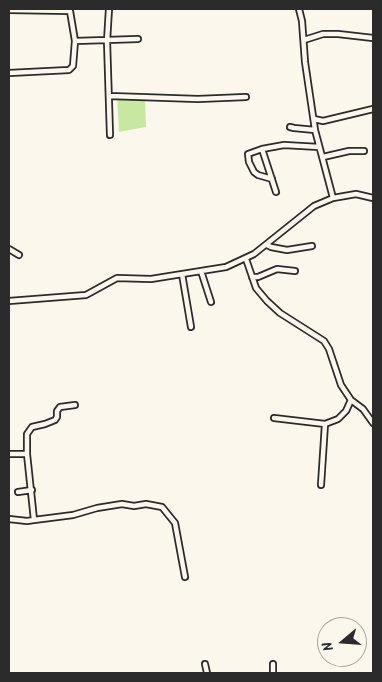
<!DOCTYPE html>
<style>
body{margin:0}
#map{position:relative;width:382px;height:682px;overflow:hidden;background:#fbf7ec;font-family:Kalam,sans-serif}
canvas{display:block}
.frame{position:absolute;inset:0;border:10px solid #2b2b2b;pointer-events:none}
.north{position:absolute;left:317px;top:617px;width:50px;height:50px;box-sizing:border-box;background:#fbf7ec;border:1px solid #a8a59f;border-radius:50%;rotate:252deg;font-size:14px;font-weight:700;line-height:20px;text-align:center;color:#2b2b2b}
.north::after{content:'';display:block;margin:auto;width:18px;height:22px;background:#2b2b2b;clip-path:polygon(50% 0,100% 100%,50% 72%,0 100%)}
</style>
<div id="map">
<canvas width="382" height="682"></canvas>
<div class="frame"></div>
<div class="north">N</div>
</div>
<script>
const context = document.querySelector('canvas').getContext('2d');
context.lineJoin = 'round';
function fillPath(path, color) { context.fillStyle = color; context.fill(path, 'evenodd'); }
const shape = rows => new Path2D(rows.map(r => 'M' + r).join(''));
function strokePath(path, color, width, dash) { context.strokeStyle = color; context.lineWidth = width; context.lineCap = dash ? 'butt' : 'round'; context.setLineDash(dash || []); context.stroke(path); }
const green = shape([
 [117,97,145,98,146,127,119,132]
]);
const minor = shape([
 [109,9,107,41,110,135],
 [299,9,302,21,305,62,315,130,333,198],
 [9,10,70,11,75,41,73,66,69,70,9,73],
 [304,40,323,34,338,34,373,38],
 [75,41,138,39],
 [110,96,198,99,246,97],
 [314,119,323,121,373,109],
 [290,127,294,128,315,130],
 [262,149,276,192],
 [323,157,349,151,364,151],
 [272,179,258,175,254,172,249,162,248,154,262,149,284,145,319,147],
 [267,245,271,247,287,250,312,246],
 [9,249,19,255],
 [246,259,256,288,267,301,280,313,324,341,329,349,341,385,351,400,363,409,373,423],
 [201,271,211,302],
 [182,274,191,327],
 [252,277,258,277,277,269,295,271],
 [9,301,86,295,117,278,151,279,226,267,254,254,314,206,333,198,356,194,373,198],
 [274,418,325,424,338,419,346,411,351,400],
 [9,454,27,454],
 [321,485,325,424],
 [18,492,32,490],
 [9,519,27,521,34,520,73,515,97,508,122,504,134,506,146,504,162,507,175,523,185,577],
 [34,520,27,454,27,434,32,427,45,424,55,420,57,417,57,411,60,407,75,405],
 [205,664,207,673],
 [273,673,273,664]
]);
fillPath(green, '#c8e8a1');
strokePath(minor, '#2b2b2b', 8);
strokePath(minor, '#fbf7ec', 4.5);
</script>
